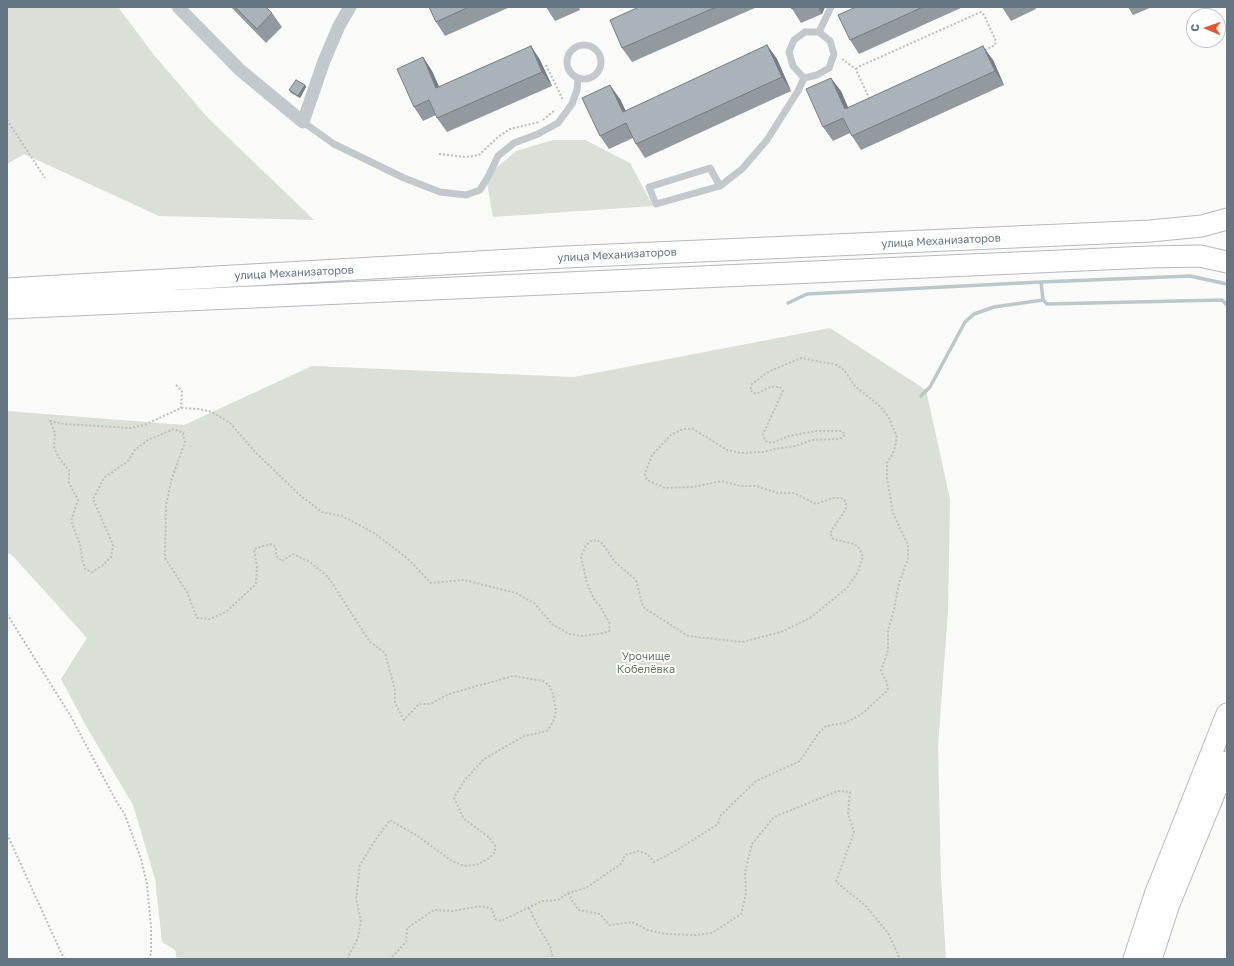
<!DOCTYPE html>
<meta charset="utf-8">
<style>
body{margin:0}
#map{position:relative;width:1234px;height:966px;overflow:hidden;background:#fafaf8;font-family:"Golos Text",sans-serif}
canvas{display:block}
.frame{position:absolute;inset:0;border:8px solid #657683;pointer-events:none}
.north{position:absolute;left:1186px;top:8px;width:40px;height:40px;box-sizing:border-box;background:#fff;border:1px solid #c1c8cd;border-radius:50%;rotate:272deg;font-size:11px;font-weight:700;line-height:16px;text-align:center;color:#657683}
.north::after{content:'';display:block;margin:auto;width:14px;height:18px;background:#e4572e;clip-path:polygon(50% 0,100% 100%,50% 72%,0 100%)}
</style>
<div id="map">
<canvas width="1234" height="966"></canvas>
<div class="frame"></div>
<div class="north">С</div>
</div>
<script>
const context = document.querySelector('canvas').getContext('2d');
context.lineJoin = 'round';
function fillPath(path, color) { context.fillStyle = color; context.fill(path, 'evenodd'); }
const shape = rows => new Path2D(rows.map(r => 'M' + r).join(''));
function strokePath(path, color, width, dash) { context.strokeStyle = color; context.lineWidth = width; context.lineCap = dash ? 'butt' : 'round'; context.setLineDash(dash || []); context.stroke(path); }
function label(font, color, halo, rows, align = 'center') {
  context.font = font + ' "Golos Text",sans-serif'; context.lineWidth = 4; context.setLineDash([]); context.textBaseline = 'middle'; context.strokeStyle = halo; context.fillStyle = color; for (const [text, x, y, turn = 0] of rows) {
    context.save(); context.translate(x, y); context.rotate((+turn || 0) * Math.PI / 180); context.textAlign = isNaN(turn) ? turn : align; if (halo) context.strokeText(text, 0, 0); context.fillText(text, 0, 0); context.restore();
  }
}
const green = shape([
 [7,7,118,7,154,55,208,118,314,220,159,216,24,154,7,164],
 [553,140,585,140,630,163,653,206,493,217,487,183,496,168,516,151],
 [830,328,926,390,950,499,948,612,938,746,941,877,946,959,177,959,175,950,162,942,155,879,133,805,86,726,61,679,87,638,12,555,7,553,7,411,184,425,312,366,574,377]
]);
const stream = shape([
 [1041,282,1190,276,1227,284],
 [788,303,807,294,1041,282,1043,300,1047,304,1222,300,1227,305],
 [921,396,930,387,965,322,974,314,994,307,1043,300]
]);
const path = shape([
 [842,59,856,69,857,72,870,100],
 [546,65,563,100],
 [856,69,858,67,981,12,984,15,996,41,995,45,985,50],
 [7,120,45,178],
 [543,120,555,110],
 [439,154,466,157,479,155,498,137,510,129,539,122],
 [176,385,182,391,181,408],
 [7,614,70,715,115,799,125,815,141,859,147,884,151,928,151,954,148,959],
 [7,834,64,959],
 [568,893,578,910,600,914,609,925,632,922,648,930,665,934,696,935,712,933,741,914,746,893,745,872,752,844,774,817,838,791,850,792,848,814,854,832,836,882,865,905,888,933,900,959],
 [529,908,539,928,550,946,553,959],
 [347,959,358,938,361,920,356,899,360,865,376,839,390,820,419,837,452,861,464,866,476,865,488,859,495,852,495,846,490,838,464,819,454,798,464,781,484,759,524,736,547,731,553,722,556,711,553,694,549,685,543,681,513,676,449,694,430,704,419,704,404,720,395,703,395,690,385,653,370,642,328,577,310,562,293,554,282,561,276,556,276,547,270,544,254,549,257,567,256,584,226,612,210,619,197,618,187,592,165,558,166,505,172,478,185,442,183,433,174,429,148,440,135,450,128,461,104,478,93,499,113,545,111,557,103,565,92,572,85,569,82,559,80,544,71,521,78,500,69,483,69,470,59,458,54,447,55,433,50,421,64,424,131,428,144,425,181,408,199,409,212,412,230,423,255,452,301,496,322,512,342,516,374,533,407,558,431,583,464,580,516,593,534,603,552,624,569,634,583,636,603,633,609,631,610,624,600,606,595,601,587,583,581,557,586,545,591,541,597,540,603,544,615,562,636,580,643,607,688,636,742,642,781,632,810,618,847,588,858,572,863,557,859,548,854,544,833,539,830,533,846,509,846,502,841,498,833,498,816,504,794,493,778,493,756,486,741,486,721,481,693,487,665,488,647,480,645,474,647,468,652,455,671,435,683,429,693,429,727,450,741,453,762,452,775,449,795,446,812,440,840,439,845,435,842,431,816,431,789,436,772,443,765,441,763,434,783,391,780,387,770,387,756,394,750,390,752,384,768,372,801,358,837,365,844,370,855,386,881,407,889,418,897,437,894,451,887,463,887,478,893,513,908,545,908,559,899,583,894,610,888,630,888,650,881,671,887,683,888,690,863,713,845,723,826,726,818,734,800,761,756,781,720,816,718,824,679,849,654,862,647,854,638,851,625,855,622,863,586,888,568,893,558,900,542,901,501,921,495,919,492,909,481,906,453,911,434,910,407,928,406,942,390,959]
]);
const lane = shape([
 [805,32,819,32,830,41,834,54,829,68,817,75,804,78,793,66,789,52,794,40,805,32],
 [819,32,831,7],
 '567 62a17 17 0 1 1 34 0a17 17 0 1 1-34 0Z',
 [303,122,334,144,404,178,440,192,466,195,480,190,489,175,498,156,514,143,538,134,558,123,572,104,577,90,578,79],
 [720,186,656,204,649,187,710,168,720,186,742,169,767,140,798,91,804,78]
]);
const street = shape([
 [178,7,240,70,303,122,324,61,339,26,350,7]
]);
const primary = shape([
 [7,289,565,257,1150,231,1202,226,1227,219],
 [7,308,1149,257,1200,256,1227,262],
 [1134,959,1155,895,1227,714],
 [1151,959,1169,904,1227,762]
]);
const wall = shape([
 [231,7,266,7,272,13,282,27,266,43],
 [429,7,510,7,445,36,436,22],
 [546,7,579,7,580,10,555,21],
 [639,7,757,7,632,62,622,48],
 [791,7,825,7,822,14,801,23],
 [856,7,963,7,859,54,850,40],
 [1002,7,1035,7,1036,9,1011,21],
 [1128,7,1152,7,1133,15],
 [767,45,777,59,791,91,645,158,636,144,633,138,609,149,600,136,620,99,626,111],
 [531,46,540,60,552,86,447,132,437,118,436,115,423,121,414,107,423,57,432,71,439,87],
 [993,60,1004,85,861,150,852,136,850,133,833,141,823,127,841,91,848,108],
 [305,85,306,87,300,98,291,93,289,90]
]);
const shadedWall = shape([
 [818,7,825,7,822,14],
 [767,45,777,59,791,91,782,77],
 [531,46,540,60,552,86,542,72],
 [983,46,993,60,1004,85,995,71],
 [423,57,432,71,446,102,436,88],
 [831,78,841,91,855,123,845,109],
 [305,85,306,87,300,98,298,96],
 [610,85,620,99,632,126,623,112]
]);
const building = shape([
 [235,7,266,7,272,13,257,29,235,7],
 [429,7,469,7,436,22,429,7],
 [639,7,716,7,622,48,610,20,639,7],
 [791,7,796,7,792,9,791,7],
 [856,7,923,7,850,40,838,15,856,7],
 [767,45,782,77,636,144,626,123,600,136,582,98,610,85,623,112,767,45],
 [531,46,542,72,437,118,429,100,414,107,397,69,423,57,436,88,531,46],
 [983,46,995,71,852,136,843,118,823,127,806,89,831,78,845,109,983,46],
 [296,80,305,85,298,96,289,90,296,80]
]);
const streetNames = [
 ["улица Механизаторов",941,241,-3],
 ["улица Механизаторов",617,255,-3],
 ["улица Механизаторов",294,273,-3]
];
const parkNames = [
 ["Урочище",646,657],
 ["Кобелёвка",646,670]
];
fillPath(green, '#dadfd7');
strokePath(stream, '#bbc7cb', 3.5);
strokePath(primary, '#b5babe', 23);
strokePath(path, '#bbbfc2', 2, [2, 2]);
strokePath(lane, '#c3c8cc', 7);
strokePath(street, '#c3c8cc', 13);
strokePath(primary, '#fff', 21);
fillPath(wall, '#929a9f');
fillPath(shadedWall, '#777d82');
fillPath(building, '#aab3b9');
strokePath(building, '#777d82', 1);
label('11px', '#657683', '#fff', streetNames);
label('11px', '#687a64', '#fff', parkNames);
</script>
